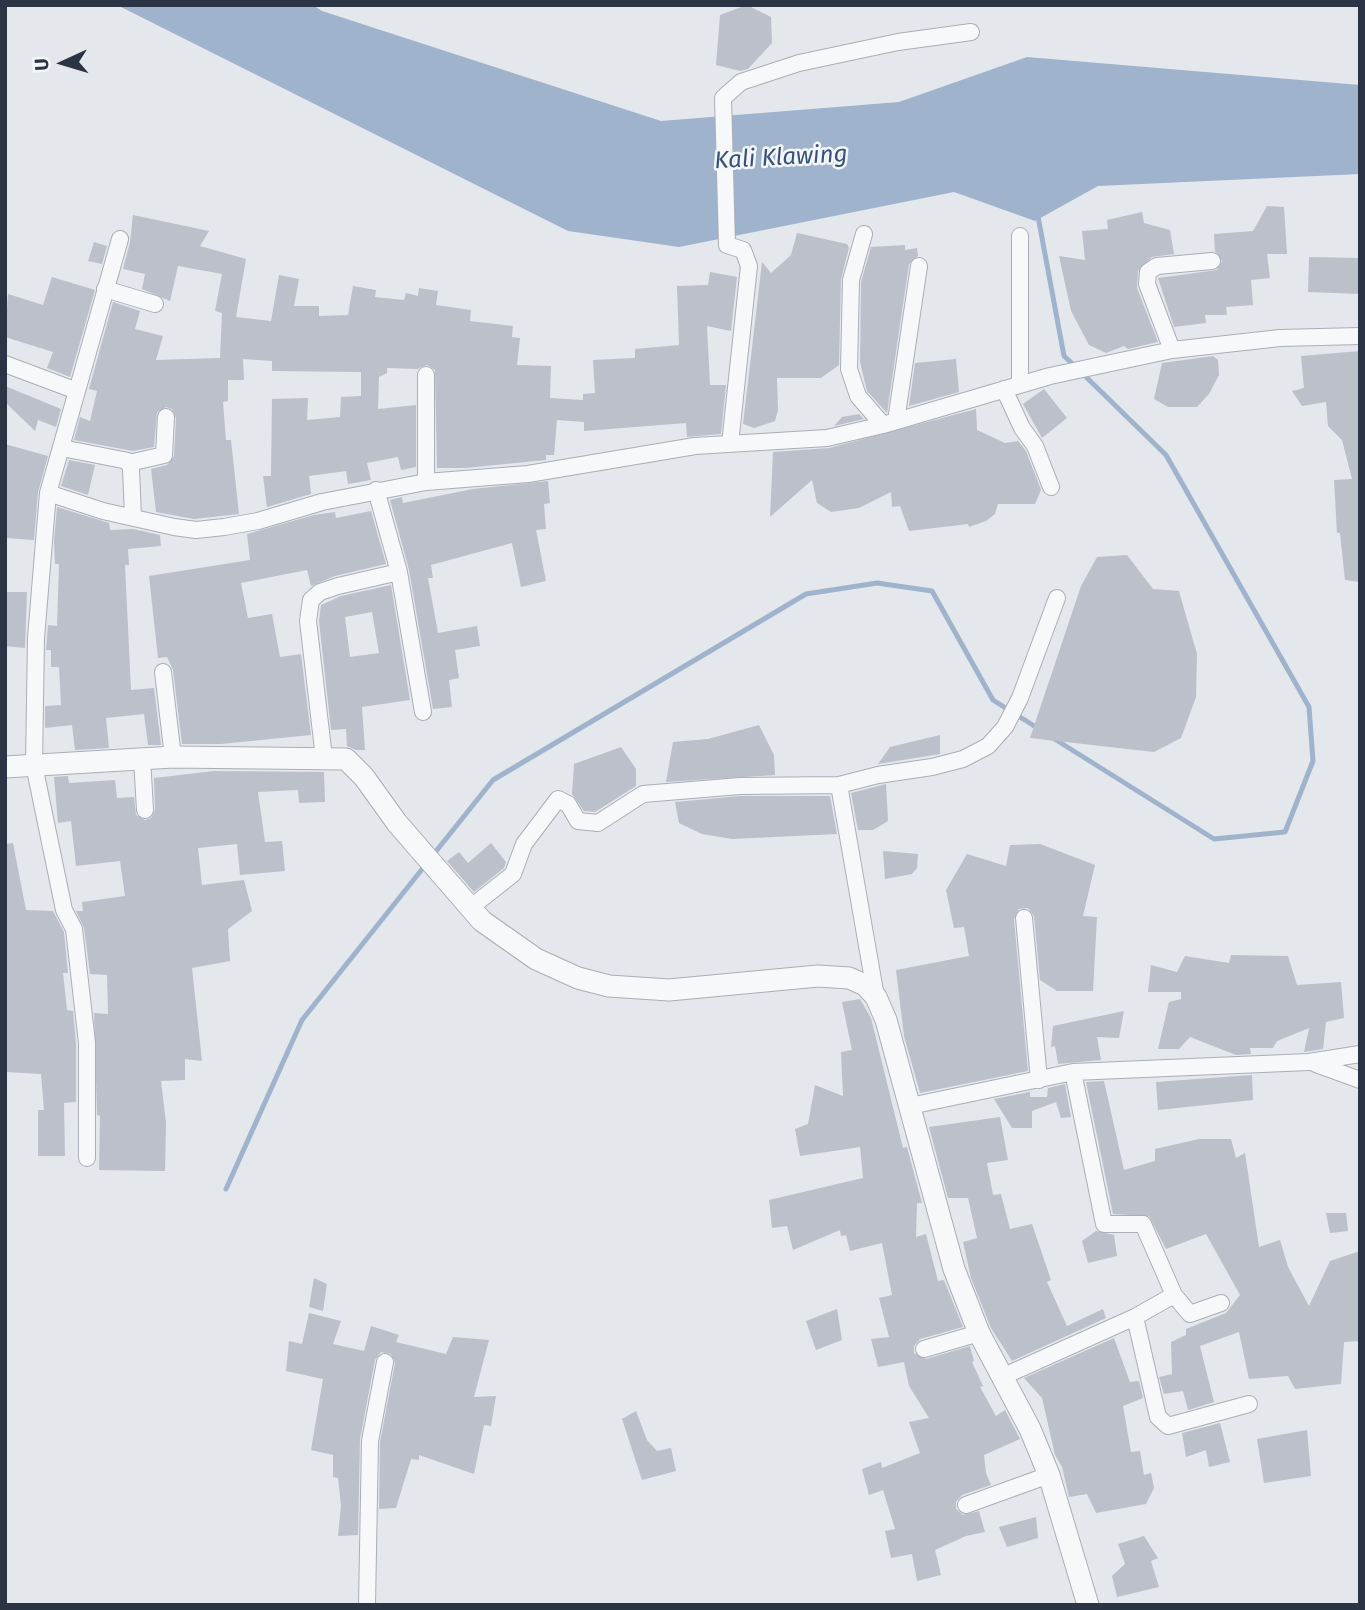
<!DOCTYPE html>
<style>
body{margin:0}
#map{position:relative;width:1365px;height:1610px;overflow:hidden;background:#e4e7ec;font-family:"Fira Sans",sans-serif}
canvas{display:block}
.frame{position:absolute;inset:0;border:7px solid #2b3445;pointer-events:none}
.north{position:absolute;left:28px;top:28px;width:70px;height:70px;-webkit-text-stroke:5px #f4f6f9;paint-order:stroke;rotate:266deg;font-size:19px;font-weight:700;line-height:28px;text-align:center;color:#2b3445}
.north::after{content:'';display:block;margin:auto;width:24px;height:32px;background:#2b3445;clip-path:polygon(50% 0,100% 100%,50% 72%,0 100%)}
</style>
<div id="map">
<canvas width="1365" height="1610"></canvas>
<div class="frame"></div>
<div class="north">U</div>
</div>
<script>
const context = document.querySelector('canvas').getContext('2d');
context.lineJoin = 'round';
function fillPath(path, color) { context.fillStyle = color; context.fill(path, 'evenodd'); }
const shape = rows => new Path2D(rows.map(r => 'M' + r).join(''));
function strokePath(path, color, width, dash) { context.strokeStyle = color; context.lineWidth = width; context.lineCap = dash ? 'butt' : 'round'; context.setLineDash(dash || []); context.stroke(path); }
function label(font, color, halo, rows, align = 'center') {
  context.font = font + ' "Fira Sans",sans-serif'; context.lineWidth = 5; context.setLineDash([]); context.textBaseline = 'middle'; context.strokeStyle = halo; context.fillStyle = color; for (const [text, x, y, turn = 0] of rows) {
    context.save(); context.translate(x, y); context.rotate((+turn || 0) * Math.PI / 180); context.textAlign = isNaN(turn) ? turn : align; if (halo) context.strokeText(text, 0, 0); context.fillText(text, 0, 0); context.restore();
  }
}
const water = shape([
 [117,5,313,5,322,11,661,121,899,102,1027,57,1360,85,1360,174,1098,186,1035,221,954,192,679,247,568,231]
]);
const stream = shape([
 [1037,211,1064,356,1075,366],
 [1053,738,1214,839,1285,832,1313,761,1309,707,1166,455,1082,373],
 [433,855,493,780,806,594,877,583,932,591,993,700,1039,729],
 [226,1189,302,1020,427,863]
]);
const building = shape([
 [747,5,771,17,772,43,748,69,740,71,716,65,720,15],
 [1267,206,1284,207,1287,254,1267,254,1270,278,1251,280,1253,305,1226,307,1227,315,1205,315,1206,323,1174,327,1158,278,1217,270,1222,261,1215,251,1214,234,1253,231],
 [1142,212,1144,223,1170,230,1174,254,1152,257,1138,271,1137,288,1158,342,1128,349,1124,346,1106,353,1089,345,1071,311,1059,256,1085,260,1082,231,1108,229,1107,220],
 [133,215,209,231,200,246,246,259,236,317,271,321,279,275,299,279,294,306,319,306,319,316,348,315,353,286,376,290,375,297,404,300,406,293,418,296,419,288,438,291,436,305,471,310,470,321,513,326,512,337,520,338,517,365,551,366,550,398,583,400,583,394,595,393,593,360,635,358,635,349,679,345,677,286,708,285,710,272,737,277,731,331,707,326,710,385,726,385,721,434,687,437,686,423,584,431,584,422,557,420,554,455,546,455,546,460,465,468,437,468,435,370,427,365,417,369,387,368,387,373,379,377,378,409,416,405,416,467,401,470,398,457,367,463,371,480,348,484,346,471,309,476,311,494,267,507,263,476,271,476,272,399,308,398,307,420,340,417,341,397,361,396,361,372,272,371,272,361,243,359,244,380,228,380,228,401,223,402,226,440,231,440,239,514,194,519,156,512,151,469,167,465,174,456,176,418,172,409,166,407,157,412,154,447,133,451,74,440,80,417,90,421,97,391,89,389,113,302,140,311,135,329,163,336,156,360,220,358,222,313,215,311,222,274,178,266,170,301,142,289,145,274,123,269,130,242],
 [797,233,847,244,849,248,841,279,839,365,821,378,777,378,778,410,775,421,754,428,743,424,762,262,771,273,791,255],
 [94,242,107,246,102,264,88,261],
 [905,245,905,250,917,248,918,256,909,264,887,413,867,391,860,362,861,282,871,247],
 [1309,257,1360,258,1360,294,1308,292],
 [52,277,95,290,70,377,47,368,53,352,5,337,8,294,43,305],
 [1360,351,1360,582,1345,580,1340,533,1337,533,1334,480,1352,479,1342,440,1328,426,1326,402,1302,406,1292,391,1304,388,1301,356],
 [1213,356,1218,360,1219,375,1209,394,1197,407,1168,407,1154,399,1162,363],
 [956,359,959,392,909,406,915,363],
 [5,386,61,409,56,427,38,420,35,431,5,402],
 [1044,389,1067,418,1042,438,1023,404],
 [976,409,977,430,1005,443,1018,441,1026,451,1041,490,1035,504,998,504,995,514,986,521,969,527,968,524,909,531,900,506,892,507,891,492,859,508,831,512,817,503,812,480,770,517,773,452,829,448],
 [859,414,864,419,834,426,842,417],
 [5,444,48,456,38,492,34,540,5,538],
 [69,460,95,465,88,495,61,486],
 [548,481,550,503,544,504,546,529,536,530,546,581,521,587,512,543,431,565,433,578,428,578,438,633,477,626,480,646,455,650,459,678,449,680,452,707,433,709,409,570,390,500,402,497,403,503,473,489],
 [57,507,109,523,110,530,133,529,160,535,161,546,128,549,129,565,125,565,131,690,154,688,161,745,148,745,144,714,106,718,109,748,75,750,72,725,45,728,45,706,61,705,59,667,51,667,51,650,46,650,48,625,57,626,59,564,55,564,54,542],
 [371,511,386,564,335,576,311,586,307,570,241,583,248,618,272,614,280,657,301,654,311,735,221,744,182,744,173,670,167,657,158,658,149,576,250,560,247,534,314,515,335,512,336,518],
 [1127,555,1153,589,1179,591,1197,654,1196,697,1181,738,1154,752,1030,738,1081,586,1097,557],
 [391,585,410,700,362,707,365,750,356,750,347,746,346,729,331,730,319,621,321,605,341,596],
 [372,612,379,653,350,657,345,617],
 [5,592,27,592,25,648,5,646],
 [759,725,774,755,775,775,666,782,673,742,708,739],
 [940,735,940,754,878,764,890,747],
 [621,747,636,769,636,786,595,812,584,811,572,794,574,764],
 [214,771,324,772,325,802,299,803,298,790,258,792,265,842,282,841,285,871,240,875,237,844,198,848,202,885,244,880,252,911,228,929,230,961,192,968,202,1061,185,1059,185,1080,161,1081,166,1123,165,1171,99,1170,100,1116,97,1115,94,1013,108,1014,107,975,90,974,84,928,76,911,83,911,82,902,125,896,120,861,76,866,71,821,58,823,54,777,68,776,69,783,115,780,117,798,134,797,136,815,145,820,151,818,155,810,154,778],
 [886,784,888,821,873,830,858,830,851,793],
 [740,796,830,796,837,834,732,839,702,834,679,823,675,802],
 [13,843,26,910,53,911,64,932,68,973,63,973,67,1010,73,1011,76,1044,76,1102,64,1103,65,1156,38,1156,38,1110,44,1110,41,1074,5,1072,5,844],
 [491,843,506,862,504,868,474,892,447,861,459,852,468,863],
 [1040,844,1095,865,1083,916,1097,917,1093,991,1057,991,1040,980,1034,916,1028,908,1019,909,1014,919,1028,1071,920,1093,904,1036,896,970,969,956,964,927,954,928,946,890,967,854,1006,866,1010,845],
 [883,851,918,854,917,868,912,874,885,879],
 [1231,955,1288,956,1297,985,1341,982,1344,1018,1326,1022,1323,1049,1304,1052,1309,1028,1277,1041,1273,1048,1250,1048,1251,1054,1236,1055,1190,1037,1179,1049,1158,1049,1169,1002,1181,999,1181,992,1148,992,1151,965,1177,972,1185,956,1229,963],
 [860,999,871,1018,903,1148,907,1147,922,1203,917,1203,916,1237,926,1234,938,1281,944,1280,963,1327,920,1339,914,1346,914,1353,926,1359,970,1346,974,1361,972,1362,983,1386,980,1387,996,1416,1005,1410,1020,1439,984,1455,986,1473,991,1485,962,1495,956,1502,956,1509,963,1515,979,1511,985,1532,966,1536,935,1550,941,1575,917,1581,912,1554,891,1558,885,1531,895,1529,883,1490,869,1495,862,1469,881,1462,882,1468,920,1453,909,1422,929,1418,909,1386,904,1362,878,1367,871,1339,889,1337,879,1298,892,1295,882,1243,850,1251,846,1235,841,1236,840,1230,793,1250,787,1226,772,1228,769,1200,863,1178,860,1147,800,1156,795,1129,808,1124,815,1085,843,1096,841,1052,852,1050,842,1002],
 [1124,1011,1119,1038,1097,1037,1101,1060,1058,1064,1055,1046,1051,1047,1053,1026],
 [1252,1075,1253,1100,1158,1110,1156,1082],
 [1104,1081,1124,1170,1155,1161,1155,1149,1199,1139,1231,1139,1236,1158,1245,1153,1259,1247,1280,1240,1288,1267,1309,1306,1330,1261,1360,1251,1360,1341,1344,1342,1341,1384,1295,1389,1288,1376,1249,1379,1239,1332,1200,1346,1214,1402,1188,1410,1183,1391,1164,1394,1159,1377,1172,1374,1171,1342,1186,1335,1186,1329,1226,1313,1240,1295,1206,1234,1166,1249,1149,1216,1113,1214,1086,1082],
 [1065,1084,1071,1117,1061,1118,1056,1102,1032,1111,1032,1128,1012,1128,994,1099,1030,1092,1030,1097,1047,1097,1048,1088],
 [1000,1117,1008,1160,987,1163,993,1195,1001,1194,1010,1229,1032,1224,1051,1280,1047,1282,1067,1326,1103,1309,1106,1318,1012,1361,991,1328,971,1278,963,1242,977,1238,968,1198,948,1198,929,1127],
 [1326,1213,1346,1213,1348,1231,1330,1233],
 [1096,1231,1114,1235,1117,1256,1088,1263,1082,1241],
 [314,1278,327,1284,323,1311,309,1307],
 [837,1309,842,1340,816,1350,806,1321],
 [309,1313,341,1321,333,1344,364,1351,371,1326,399,1335,396,1342,446,1354,453,1337,489,1340,474,1397,496,1396,491,1426,484,1425,474,1474,419,1455,419,1460,411,1459,396,1508,379,1509,380,1442,395,1363,391,1354,381,1352,375,1360,360,1439,358,1535,338,1536,341,1505,338,1478,333,1477,333,1455,311,1450,323,1379,286,1371,289,1341,302,1344],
 [1114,1338,1130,1382,1139,1381,1143,1398,1123,1406,1131,1452,1140,1451,1144,1475,1151,1473,1154,1488,1146,1504,1096,1513,1087,1494,1069,1497,1062,1467,1055,1455,1042,1398,1024,1378],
 [636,1411,647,1440,657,1451,671,1448,676,1471,642,1480,622,1419],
 [1220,1423,1230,1462,1209,1467,1206,1450,1186,1457,1182,1433],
 [1307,1430,1311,1476,1264,1483,1257,1439],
 [1036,1517,1038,1538,1007,1547,999,1527],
 [1144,1536,1158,1558,1151,1561,1159,1587,1117,1597,1112,1576,1125,1564,1118,1544]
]);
const minor = shape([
 [864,234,851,280,849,369,858,396,883,425],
 [105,289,155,304],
 [1172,350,1147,284,1148,272,1157,266,1212,261],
 [5,364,77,391,48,493],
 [426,375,426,482],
 [1020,384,1020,236],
 [1004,389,1022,428,1035,446,1051,487],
 [77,391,120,239],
 [896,421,919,266],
 [730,444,749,266,743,250,727,245,723,98,741,82,799,63,898,42,971,32],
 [62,448,128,461,131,469,133,517],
 [129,463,164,455,166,417],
 [376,490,399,572,423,712],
 [163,672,173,757],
 [142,758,145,810],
 [324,758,308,621,311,600,320,592,338,586,399,572],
 [839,785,878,775,932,767,963,759,988,746,1005,727,1020,698,1057,598],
 [470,908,513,874,524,844,558,799,568,804,578,821,598,823,643,794,740,786,839,785,876,997],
 [1024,918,1039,1080],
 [1316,1064,1360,1080],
 [1073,1072,1104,1224,1143,1224,1174,1295,1135,1317,1158,1417,1168,1426,1249,1404],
 [910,1106,1073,1072,1309,1062,1360,1054],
 [87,1158,87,1043,74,929,64,910,34,765,36,638,48,493,103,511,174,527,196,530,224,527,258,521,322,502,426,482,528,474,695,446,827,438,883,425,1050,376,1172,350,1280,338,1360,336],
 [1174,1295,1190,1314,1221,1303],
 [924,1349,979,1333],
 [1004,1376,1135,1317],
 [966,1505,1049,1475],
 [367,1605,370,1441,385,1362]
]);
const tertiary = shape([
 [5,767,173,757,346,759,364,777,397,823,482,921,536,959,578,978,609,986,669,990,818,976,849,978,865,985,876,997,886,1020,954,1269,979,1333,1030,1429,1049,1475,1088,1605]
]);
const waterNames = [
 ["Kali Klawing",781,158,-3]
];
fillPath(water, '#9fb4cc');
strokePath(stream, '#9fb4cc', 5);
fillPath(building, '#bbc0ca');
strokePath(minor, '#a9aeb7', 18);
strokePath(tertiary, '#a9aeb7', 23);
strokePath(minor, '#f7f8fa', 16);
strokePath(tertiary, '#f7f8fa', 21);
label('italic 24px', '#34527a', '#f4f6f9', waterNames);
</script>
